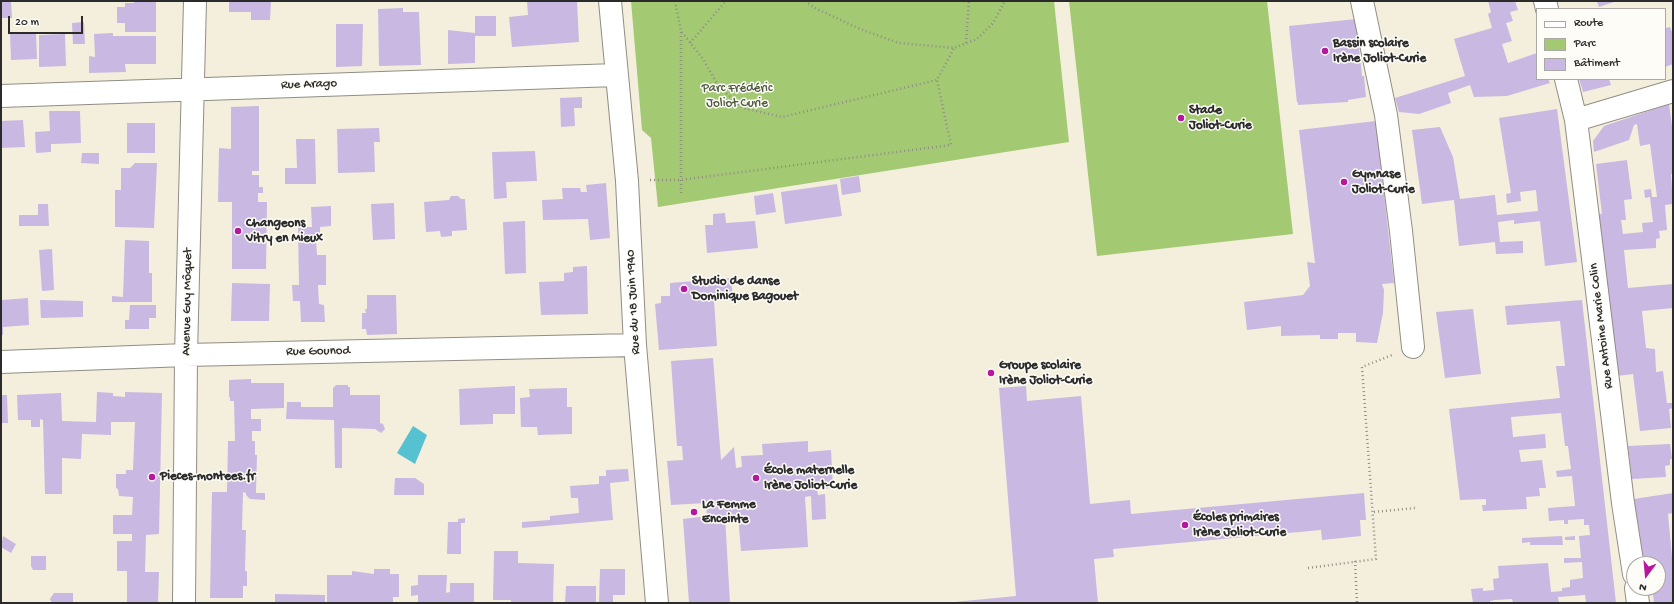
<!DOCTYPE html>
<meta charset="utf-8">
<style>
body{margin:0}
#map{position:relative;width:1674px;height:604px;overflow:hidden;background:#f4efdd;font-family:"Gochi Hand",sans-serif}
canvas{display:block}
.frame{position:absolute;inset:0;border:2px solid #2b2b2b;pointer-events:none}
.legend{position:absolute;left:1536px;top:8px;width:130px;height:72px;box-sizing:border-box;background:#fdfcf7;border:1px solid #a9a8a5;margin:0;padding:5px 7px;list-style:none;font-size:12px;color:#2b2b2b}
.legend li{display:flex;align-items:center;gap:8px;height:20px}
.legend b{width:20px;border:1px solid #a9a8a5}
.north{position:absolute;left:1626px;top:556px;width:40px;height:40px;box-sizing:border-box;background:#fdfcf7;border:1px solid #a9a8a5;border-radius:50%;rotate:196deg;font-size:11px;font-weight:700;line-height:16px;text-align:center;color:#2b2b2b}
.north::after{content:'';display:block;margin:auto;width:14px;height:18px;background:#b5179e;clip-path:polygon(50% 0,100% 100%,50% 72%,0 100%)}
.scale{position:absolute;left:8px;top:16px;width:75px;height:18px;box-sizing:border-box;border:2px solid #2b2b2b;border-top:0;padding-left:5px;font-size:12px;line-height:14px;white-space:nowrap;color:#2b2b2b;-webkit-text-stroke:3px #fdfcf7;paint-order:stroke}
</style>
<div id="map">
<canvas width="1674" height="604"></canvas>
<div class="frame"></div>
<ul class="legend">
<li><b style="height:5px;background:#fff"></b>Route</li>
<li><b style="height:11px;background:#a3c973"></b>Parc</li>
<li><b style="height:11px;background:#c8b8e2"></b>Bâtiment</li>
</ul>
<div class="north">N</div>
<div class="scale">20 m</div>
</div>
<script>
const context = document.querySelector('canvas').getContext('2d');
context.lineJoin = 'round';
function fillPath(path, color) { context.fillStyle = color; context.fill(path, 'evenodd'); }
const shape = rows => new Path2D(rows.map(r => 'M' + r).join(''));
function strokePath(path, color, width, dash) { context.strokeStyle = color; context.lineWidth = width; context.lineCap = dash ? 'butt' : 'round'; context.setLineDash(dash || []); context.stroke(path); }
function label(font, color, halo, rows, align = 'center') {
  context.font = font + ' "Gochi Hand",sans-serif'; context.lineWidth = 3; context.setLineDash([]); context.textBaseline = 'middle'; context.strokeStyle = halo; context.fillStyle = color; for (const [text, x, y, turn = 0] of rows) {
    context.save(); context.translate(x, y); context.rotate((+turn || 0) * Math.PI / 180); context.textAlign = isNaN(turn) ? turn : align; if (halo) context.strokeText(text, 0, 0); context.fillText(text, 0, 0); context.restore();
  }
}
const green = shape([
 [631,1,1054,1,1069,142,658,207,651,138,642,130],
 [1069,1,1267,1,1293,234,1097,256]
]);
const water = shape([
 [413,426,427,435,415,464,397,453]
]);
const building = shape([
 [1,1,11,1,12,18,1,18],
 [134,1,156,1,156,32,125,32,125,23,117,23,117,7,125,7,125,3,134,3],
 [229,1,271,1,270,20,251,20,251,12,229,12],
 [527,1,577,1,579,42,512,47,509,17,528,15],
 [1488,1,1515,1,1518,10,1510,12,1513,21,1506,23,1512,41,1502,44,1508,63,1537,53,1537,79,1548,79,1550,83,1507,96,1474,97,1470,85,1448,93,1451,103,1419,114,1399,112,1395,98,1465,76,1454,39,1492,28,1488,14,1491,12],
 [1602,1,1617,1,1599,7,1597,2],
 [403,8,403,12,419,12,421,65,379,66,378,9],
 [475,16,496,16,496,36,475,36,475,63,448,64,448,30,475,33],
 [1356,19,1362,76,1364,76,1366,97,1348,100,1348,102,1298,105,1298,102,1297,103,1289,26],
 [84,22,85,44,73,44,72,23],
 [336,24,363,24,362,66,336,67],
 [1670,27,1673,34,1673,64,1665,67,1665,28],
 [36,32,37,59,11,60,10,33],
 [113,33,113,36,156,36,156,64,125,64,126,72,89,73,89,56,95,57,94,34],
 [65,34,66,66,39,67,39,35],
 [1579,79,1609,79,1611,85,1583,92],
 [582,97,582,108,574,108,575,126,561,127,560,98],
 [1669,104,1673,134,1673,174,1671,174,1673,204,1665,205,1667,230,1659,231,1660,238,1656,239,1656,248,1624,250,1628,288,1673,284,1673,308,1642,311,1646,348,1655,349,1656,372,1663,371,1667,403,1673,403,1673,408,1669,409,1671,428,1640,431,1633,374,1617,376,1595,215,1602,214,1596,164,1627,160,1632,199,1624,200,1626,220,1621,220,1623,234,1643,232,1642,223,1653,222,1650,197,1645,198,1644,190,1651,189,1652,197,1657,197,1650,144,1640,146,1637,124,1634,125,1629,140,1594,152,1593,141,1604,126],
 [259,106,259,171,252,171,252,175,259,175,259,187,263,187,263,193,258,193,258,202,267,202,266,269,232,269,232,202,218,202,219,148,231,149,231,107],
 [1557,109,1577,262,1545,266,1540,221,1514,224,1514,220,1498,222,1500,242,1523,241,1523,253,1496,254,1495,242,1459,246,1454,200,1422,204,1412,130,1440,127,1453,157,1460,199,1495,195,1497,215,1538,211,1536,190,1520,192,1521,201,1507,203,1506,194,1511,193,1499,118],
 [49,111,80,111,81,143,51,144,51,152,36,153,35,132,50,131],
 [23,120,25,147,1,148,1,121],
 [1376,121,1394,283,1382,284,1384,290,1383,313,1377,343,1356,342,1356,333,1338,333,1338,339,1320,339,1320,335,1281,336,1281,326,1247,330,1244,302,1303,295,1310,286,1307,262,1315,263,1299,130],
 [127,123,155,123,155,153,127,153],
 [379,128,380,142,374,142,375,172,338,173,337,129],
 [296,139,315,139,316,184,285,184,285,168,297,168],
 [535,151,537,181,506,182,507,198,494,199,492,152],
 [82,153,99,153,99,164,81,163],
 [135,163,157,163,154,228,115,227,115,190,121,190,121,168,130,168],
 [859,176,861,192,842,195,840,179],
 [606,183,610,238,590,240,588,219,543,220,542,200,563,199,562,188,580,188,581,192,587,192,586,185],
 [837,184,842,216,785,224,781,192],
 [773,193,776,212,756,215,754,196],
 [451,196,458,196,461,199,465,199,467,230,452,231,452,236,441,237,440,231,426,232,424,202,449,200],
 [394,203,395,239,373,240,371,204],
 [38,204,48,204,49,226,19,226,19,215,38,215],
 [331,206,331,226,320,227,320,239,316,239,317,255,326,255,326,285,318,285,319,304,324,305,325,322,301,322,300,301,293,301,292,285,299,285,298,227,312,227,311,207],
 [725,213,726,223,755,221,758,248,707,253,705,225,713,225,713,214],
 [525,221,526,273,505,274,503,222],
 [125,240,149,241,149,273,152,273,152,302,112,302,112,296,123,297],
 [52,249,54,290,42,291,39,250],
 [587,266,588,314,541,315,539,282,564,281,564,273,573,272,573,267],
 [731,278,733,298,714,300,717,346,659,350,655,304,661,303,661,296,670,296,670,283],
 [232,283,270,284,269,321,231,321],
 [367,295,396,295,397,334,367,335,366,329,362,329,362,313,366,313,365,309,367,309],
 [28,298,29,325,3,327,3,335,1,335,2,300],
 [40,300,83,301,83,317,41,318],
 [1582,300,1616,603,1586,603,1585,595,1558,597,1559,603,1513,603,1512,599,1495,600,1490,601,1490,603,1473,603,1471,589,1483,588,1483,591,1494,590,1493,579,1499,578,1498,566,1548,563,1551,592,1562,591,1562,588,1570,587,1570,580,1583,578,1582,562,1564,563,1564,558,1581,558,1579,536,1590,535,1589,525,1584,525,1584,519,1568,520,1568,524,1564,524,1564,520,1549,521,1548,508,1575,506,1572,476,1557,477,1556,471,1571,469,1568,446,1565,446,1561,413,1511,417,1513,437,1545,434,1546,448,1519,450,1521,462,1542,460,1546,488,1539,488,1540,496,1526,497,1527,509,1483,511,1482,505,1486,505,1486,499,1460,500,1449,409,1560,398,1556,366,1565,366,1560,321,1507,325,1505,306],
 [130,305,156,305,156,318,149,318,149,329,125,329,125,320,129,320],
 [1473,309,1481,374,1445,378,1436,312],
 [713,358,721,460,734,447,736,468,742,467,741,456,763,455,762,444,808,441,808,452,831,450,833,488,817,489,818,495,825,494,826,519,812,520,811,496,805,497,808,547,741,551,738,515,725,516,730,603,689,603,683,519,707,516,706,503,671,505,667,461,683,460,682,446,677,446,671,361],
 [251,379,251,383,284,383,284,408,251,409,251,419,261,419,261,431,252,431,252,441,255,441,255,455,257,455,256,493,265,493,265,500,250,499,246,495,246,493,243,492,242,530,246,530,245,571,247,571,247,586,243,586,243,598,210,598,212,492,227,492,228,441,235,441,234,401,230,401,230,397,229,397,229,380],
 [336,385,348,385,348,387,350,387,350,395,380,395,380,423,383,424,385,429,381,433,375,429,342,428,342,468,335,468,334,420,286,419,287,402,301,402,301,407,333,407,333,388],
 [515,386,515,414,493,414,493,424,460,425,459,389],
 [1026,386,1027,401,1081,396,1090,504,1130,500,1131,514,1364,493,1366,520,1360,520,1361,536,1322,540,1321,530,1113,549,1114,557,1094,559,1098,603,944,603,1016,596,999,388],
 [567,388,567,407,572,407,572,434,538,435,537,427,521,427,520,398,530,397,529,389],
 [97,392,113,393,113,396,125,397,125,392,162,393,159,534,146,535,145,572,159,572,158,603,127,603,127,571,117,571,117,541,132,541,132,534,113,534,113,515,132,515,133,497,119,496,118,489,116,488,116,474,126,474,126,470,133,470,135,422,111,422,111,435,82,434,81,459,62,458,62,494,45,494,43,420,40,419,40,427,31,427,31,420,18,420,17,395,61,393,62,421,96,422],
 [1,395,7,395,8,423,1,423],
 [1670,444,1672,459,1670,459,1670,465,1665,466,1666,477,1632,479,1628,446],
 [628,469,629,481,610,483,613,520,522,528,522,522,550,520,550,516,579,513,578,498,571,498,570,486,599,484,599,476,606,476,606,470],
 [395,478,415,478,424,484,424,495,394,495],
 [1673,493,1673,513,1668,514,1673,568,1673,603,1654,603,1653,594,1641,595,1641,588,1658,588,1658,564,1638,564,1640,548,1634,499],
 [465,518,465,523,461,523,461,554,447,554,448,522,458,522,458,519],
 [3,536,16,544,11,553,1,547],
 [1562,536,1563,545,1530,545,1530,542,1522,543,1522,538],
 [1575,536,1575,540,1565,540,1565,537],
 [494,551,518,551,518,563,554,564,553,603,511,603,511,600,493,600],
 [31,556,46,556,46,570,33,570,31,566],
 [374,569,390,569,390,574,399,574,399,597,393,597,393,603,327,602,327,575,352,575,352,571,374,574],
 [600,569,625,569,625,595,613,595,613,603,599,603],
 [418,575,447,575,446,593,450,592,450,583,474,583,474,603,418,603,418,595,411,596,411,586,418,585],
 [566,586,596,586,596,603,565,603],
 [54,593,73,593,73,603,52,603,50,599],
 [275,594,325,595,325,603,275,603]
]);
const path = shape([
 [675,1,681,31,703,59,719,87,743,108,782,117,937,80,954,48],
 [805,1,815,8,860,29,899,43,954,48,977,39,993,23,1005,1],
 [681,32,681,196],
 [690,43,726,1],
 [966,43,969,1],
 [650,180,680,180,951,145,937,80],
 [1374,512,1415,508],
 [1355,561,1357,603],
 [1308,568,1376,559,1362,367,1392,355]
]);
const minor = shape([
 [610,1,627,181,635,345,657,603],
 [1362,1,1386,115,1401,231,1413,347],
 [1545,1,1547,9],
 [1566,79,1576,120,1623,503,1634,574],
 [1,96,616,75],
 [1576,120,1673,91],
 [1,362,186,355,635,345],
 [1636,588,1638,603],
 [184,603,186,355,195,1]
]);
const markers = [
 [1325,51,4,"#b5179e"],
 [1181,118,4,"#b5179e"],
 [1344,182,4,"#b5179e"],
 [238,231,4,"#b5179e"],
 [684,289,4,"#b5179e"],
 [991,373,4,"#b5179e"],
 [152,477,4,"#b5179e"],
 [756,478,4,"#b5179e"],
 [694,512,4,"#b5179e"],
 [1185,525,4,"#b5179e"]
];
const poiNames = [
 ["Bassin scolaire",1333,44],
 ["Irène Joliot-Curie",1333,59],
 ["Stade",1189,111],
 ["Joliot-Curie",1189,126],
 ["Gymnase",1352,175],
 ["Joliot-Curie",1352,190],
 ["Changeons",246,224],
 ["Vitry en Mieux",246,239],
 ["Studio de danse",692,282],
 ["Dominique Bagouet",692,297],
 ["Groupe scolaire",999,366],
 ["Irène Joliot-Curie",999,381],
 ["École maternelle",764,471],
 ["Irène Joliot-Curie",764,486],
 ["Pieces-montees.fr",160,477],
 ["La Femme",702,505],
 ["Enceinte",702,520],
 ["Écoles primaires",1193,518],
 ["Irène Joliot-Curie",1193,533]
];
const streetNames = [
 ["Rue Arago",309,85,-2],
 ["Avenue Guy Môquet",188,302,-89],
 ["Rue du 18 Juin 1940",634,302,-93],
 ["Rue Antoine Marie Colin",1602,326,-97],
 ["Rue Gounod",318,352,-1]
];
const parkNames = [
 ["Parc Frédéric",737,89],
 ["Joliot Curie",737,104]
];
fillPath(green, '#a3c973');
fillPath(water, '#56c1d1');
fillPath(building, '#c8b8e2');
strokePath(minor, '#908d84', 24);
strokePath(path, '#908d84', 2.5, [1, 3]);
strokePath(minor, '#fff', 22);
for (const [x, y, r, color] of markers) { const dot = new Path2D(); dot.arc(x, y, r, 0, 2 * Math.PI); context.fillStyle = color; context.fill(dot); strokePath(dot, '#fdfcf7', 1.5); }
label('bold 13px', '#2b2b2b', '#fdfcf7', poiNames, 'left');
label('13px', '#2b2b2b', '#fdfcf7', streetNames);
label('13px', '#4f5a41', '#fdfcf7', parkNames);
</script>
